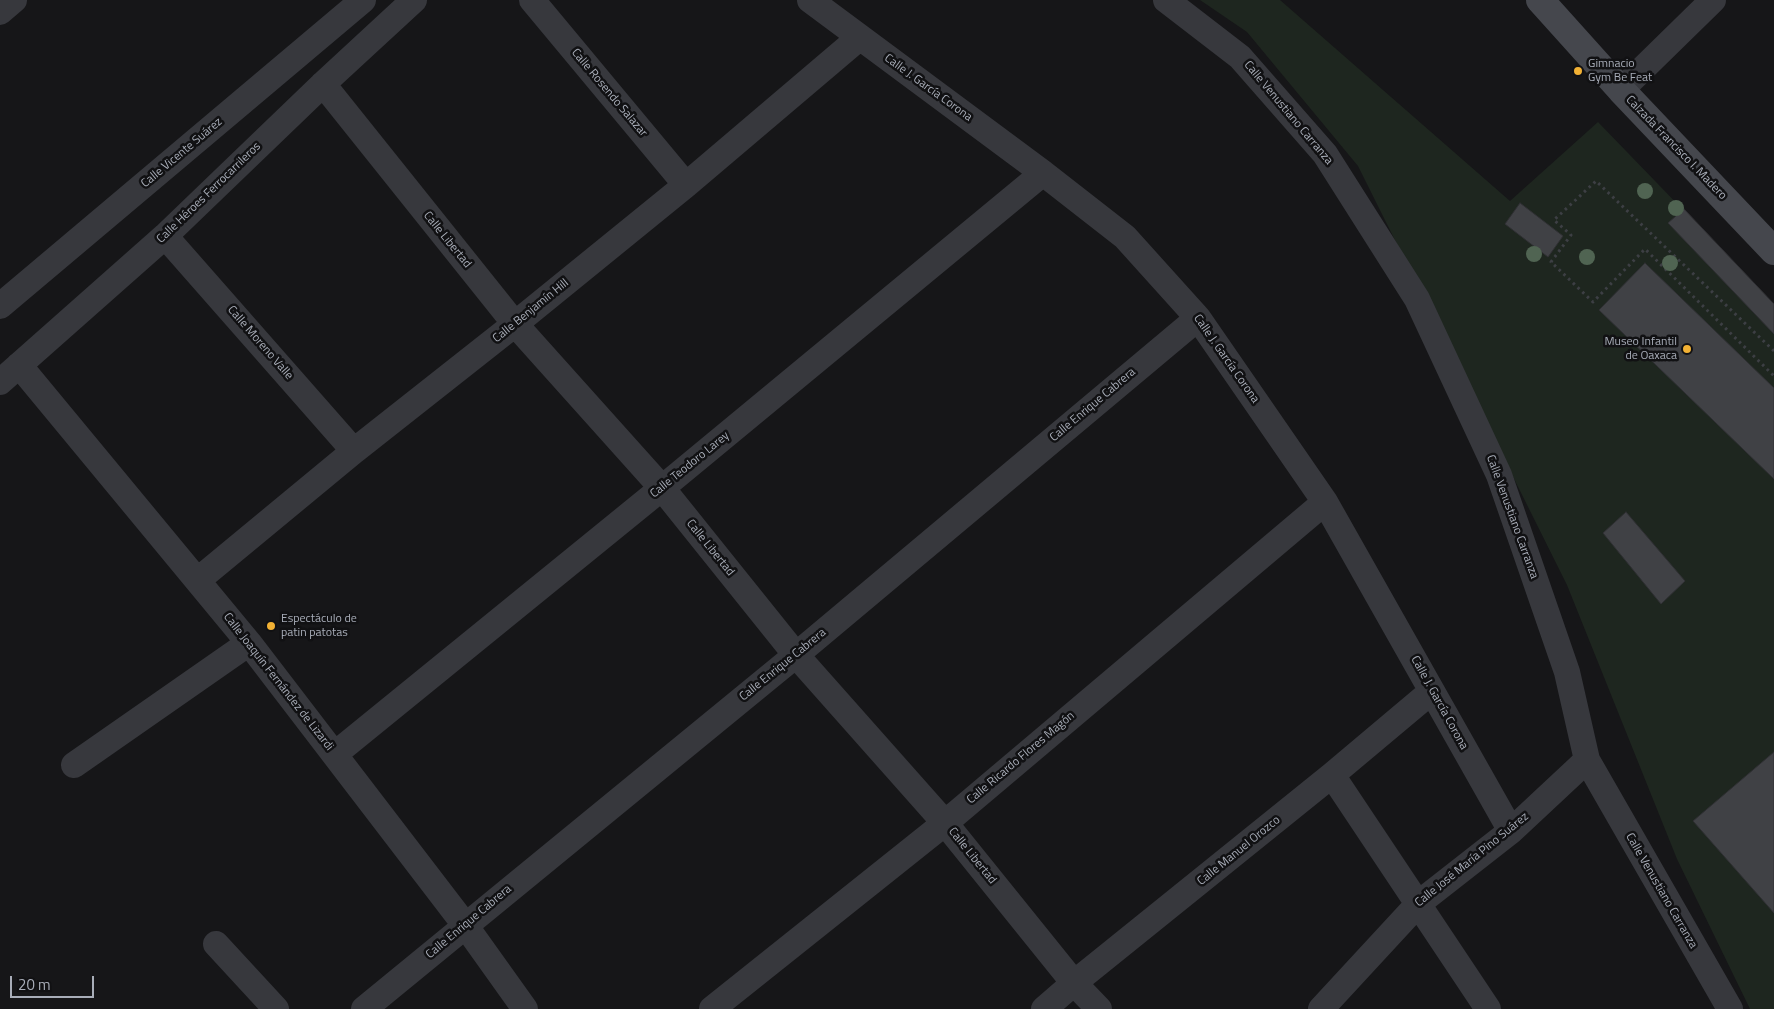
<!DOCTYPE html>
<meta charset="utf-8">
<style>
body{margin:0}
#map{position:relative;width:1774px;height:1009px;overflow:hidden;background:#161618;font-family:"Titillium Web",sans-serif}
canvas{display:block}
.scale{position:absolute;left:10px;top:976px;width:84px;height:22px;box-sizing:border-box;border:2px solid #a8adb8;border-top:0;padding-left:6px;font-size:15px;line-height:18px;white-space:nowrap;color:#a8adb8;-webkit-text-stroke:4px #111113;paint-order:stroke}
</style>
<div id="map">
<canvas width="1774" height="1009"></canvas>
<div class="scale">20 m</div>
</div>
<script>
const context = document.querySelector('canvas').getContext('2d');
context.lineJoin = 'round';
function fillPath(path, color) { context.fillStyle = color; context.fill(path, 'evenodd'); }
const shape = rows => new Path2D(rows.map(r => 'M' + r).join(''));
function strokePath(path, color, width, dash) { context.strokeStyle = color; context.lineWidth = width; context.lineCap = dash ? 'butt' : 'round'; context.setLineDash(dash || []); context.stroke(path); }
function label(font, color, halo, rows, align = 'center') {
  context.font = font + ' "Titillium Web",sans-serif'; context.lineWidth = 5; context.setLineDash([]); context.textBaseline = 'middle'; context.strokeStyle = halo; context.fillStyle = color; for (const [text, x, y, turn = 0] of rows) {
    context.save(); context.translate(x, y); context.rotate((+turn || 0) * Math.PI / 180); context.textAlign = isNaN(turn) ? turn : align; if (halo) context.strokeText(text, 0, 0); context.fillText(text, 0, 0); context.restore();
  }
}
const green = shape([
 [1200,0,1280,0,1510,201,1598,122,1774,304,1774,1009,1750,1009,1677,859,1567,585,1358,166,1247,32]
]);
const building = shape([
 [1520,203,1563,236,1548,257,1505,224,1520,203],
 [1684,209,1774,304,1774,334,1668,223,1684,209],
 [1645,263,1774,388,1774,479,1599,310,1645,263],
 [1626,512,1685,581,1661,604,1603,533,1626,512],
 [1774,752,1774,913,1693,821,1774,752]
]);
const path = shape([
 [1774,351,1596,181,1554,220,1571,235,1551,262,1593,302,1645,249,1774,376]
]);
const minor = shape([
 [532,0,686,185],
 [810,0,1043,173,1125,237,1198,318,1325,502,1511,831],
 [1166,0,1240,57,1325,154,1417,299,1499,475,1567,672,1587,760,1730,1009],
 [0,12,14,0],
 [323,84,515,324,662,488,796,655,945,823,1074,983,1099,1009],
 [1621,90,1713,0],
 [165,236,354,451],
 [0,306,363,0],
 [19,365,249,643,465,925,525,1009],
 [0,382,165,236,323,84,414,0],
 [198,580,354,451,515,324,686,185,859,38],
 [335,754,662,488,1043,173],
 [74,765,249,643],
 [1332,775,1488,1009],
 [216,944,276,1009],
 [364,1009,796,655,1198,318],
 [712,1009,945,823,1325,502],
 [1044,1009,1074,983,1332,775,1432,691],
 [1321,1009,1419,903,1511,831,1587,760]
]);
const secondary = shape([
 [1540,0,1621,90,1774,251]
]);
const trees = [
 [1645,191],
 [1676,208],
 [1534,254],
 [1587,257],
 [1670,263]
];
const markers = [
 [1578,71,5,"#f2b134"],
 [1687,349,5,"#f2b134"],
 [271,626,5,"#f2b134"]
];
const poiNames = [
 ["Gimnacio",1588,64],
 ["Gym Be Feat",1588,78],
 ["Museo Infantil",1677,342,"right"],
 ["de Oaxaca",1677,356,"right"],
 ["Espectáculo de",281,619],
 ["patin patotas",281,633]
];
const streetNames = [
 ["Calle J. García Corona",928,88,36],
 ["Calle Rosendo Salazar",609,93,50],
 ["Calle Venustiano Carranza",1288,113,50],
 ["Calzada Francisco I. Madero",1676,148,46],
 ["Calle Vicente Suárez",182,153,-40],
 ["Calle Héroes Ferrocarrileros",209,193,-44],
 ["Calle Libertad",447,240,51],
 ["Calle Benjamín Hill",531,311,-39],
 ["Calle Moreno Valle",260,343,49],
 ["Calle J. García Corona",1226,359,55],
 ["Calle Enrique Cabrera",1093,405,-40],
 ["Calle Teodoro Larey",690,465,-39],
 ["Calle Venustiano Carranza",1512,517,70],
 ["Calle Libertad",710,548,51],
 ["Calle Enrique Cabrera",783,665,-39],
 ["Calle Joaquín Fernández de Lizardi",278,682,52],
 ["Calle J. García Corona",1439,703,61],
 ["Calle Ricardo Flores Magón",1021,758,-40],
 ["Calle Manuel Orozco",1239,851,-39],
 ["Calle Libertad",972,856,51],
 ["Calle José María Pino Suárez",1472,860,-39],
 ["Calle Venustiano Carranza",1661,891,60],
 ["Calle Enrique Cabrera",469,922,-40]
];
fillPath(green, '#1e261f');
fillPath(building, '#404145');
strokePath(building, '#303034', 1);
strokePath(path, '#3d3f44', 3, [2.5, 4]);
strokePath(minor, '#37383d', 26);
strokePath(secondary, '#45474d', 28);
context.fillStyle = '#506452';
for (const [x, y] of trees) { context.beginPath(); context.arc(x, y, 8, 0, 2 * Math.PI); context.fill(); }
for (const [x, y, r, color] of markers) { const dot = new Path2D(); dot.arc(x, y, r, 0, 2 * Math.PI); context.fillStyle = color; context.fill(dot); strokePath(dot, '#111113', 2); }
label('12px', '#a8adb8', '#111113', poiNames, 'left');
label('12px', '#a8adb8', '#111113', streetNames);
</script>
